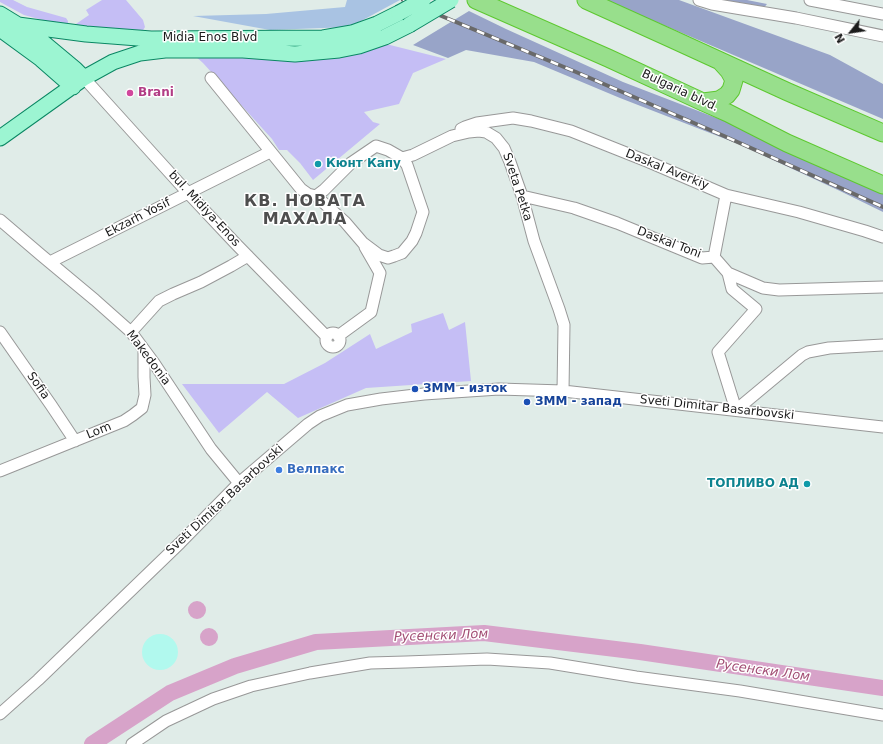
<!DOCTYPE html>
<meta charset="utf-8">
<style>
body{margin:0}
#map{position:relative;width:883px;height:744px;overflow:hidden;background:#e0ece8;font-family:"DejaVu Sans",sans-serif}
canvas{display:block}
.north{position:absolute;left:831px;top:12px;width:40px;height:40px;-webkit-text-stroke:3px #fff;paint-order:stroke;rotate:240deg;font-size:11px;font-weight:700;line-height:16px;text-align:center;color:#1b1b1b}
.north::after{content:'';display:block;margin:auto;width:14px;height:18px;background:#1b1b1b;clip-path:polygon(50% 0,100% 100%,50% 72%,0 100%)}
</style>
<div id="map">
<canvas width="883" height="744"></canvas>
<div class="north">N</div>
</div>
<script>
const context = document.querySelector('canvas').getContext('2d');
context.lineJoin = 'round';
function fillPath(path, color) { context.fillStyle = color; context.fill(path, 'evenodd'); }
const shape = rows => new Path2D(rows.map(r => 'M' + r).join(''));
function strokePath(path, color, width, dash) { context.strokeStyle = color; context.lineWidth = width; context.lineCap = dash ? 'butt' : 'round'; context.setLineDash(dash || []); context.stroke(path); }
function label(font, color, halo, rows, align = 'center') {
  context.font = font + ' "DejaVu Sans",sans-serif'; context.lineWidth = 3; context.setLineDash([]); context.textBaseline = 'middle'; context.strokeStyle = halo; context.fillStyle = color; for (const [text, x, y, turn = 0] of rows) {
    context.save(); context.translate(x, y); context.rotate((+turn || 0) * Math.PI / 180); context.textAlign = isNaN(turn) ? turn : align; if (halo) context.strokeText(text, 0, 0); context.fillText(text, 0, 0); context.restore();
  }
}
const grass = shape([
 [347,0,400,0,350,27,270,30,193,16,266,14,345,7]
]);
const forest = shape([
 [605,0,679,0,830,55,883,84,883,119],
 [703,0,747,0,767,4,761,11],
 [469,11,506,29,623,82,740,127,883,193,883,212,840,191,741,145,620,98,534,62,466,50,448,58,413,45]
]);
const sand = shape([
 '142 652a18 18 0 1 1 36 0a18 18 0 1 1-36 0Z'
]);
const park = shape([
 [0,0,13,0,27,7,66,18,68,21,68,24,65,26,24,15,0,2],
 [102,0,126,0,143,20,145,27,142,32,73,26,89,15,86,10],
 [386,44,446,59,413,73,399,104,364,112,373,122,380,124,313,180,300,163,287,150,279,150,272,139,203,63,194,55],
 [443,313,449,330,465,322,471,381,366,388,298,418,267,392,219,433,182,384,284,384,325,363,370,334,376,349,412,332,411,324]
]);
const water = shape([
 '188 610a9 9 0 1 1 18 0a9 9 0 1 1-18 0Z',
 '200 637a9 9 0 1 1 18 0a9 9 0 1 1-18 0Z'
]);
const river = shape([
 [92,744,170,693,235,666,316,642,484,633,640,652,883,688]
]);
const minor = shape([
 [699,0,712,4,796,18,883,36],
 [810,0,883,14],
 [84,78,188,193,236,244,327,337],
 [211,78,301,189,308,194,316,196,345,222,363,243,379,255,388,258,394,256,402,253,412,241,416,233,423,212,407,165,402,158,413,155,452,136,469,132,479,131,486,132,496,138,504,148,510,162,522,196,534,241,559,309,564,325,563,391],
 [461,129,465,127,477,123,513,118,531,121,571,131,649,162,726,195,799,212,865,231,883,237],
 [316,196,324,190,351,163,376,146,388,150,402,158],
 [522,196,574,208,617,223,702,258,714,257,728,273,763,288,779,290,883,287],
 [0,220,41,255,95,300,131,332,154,363,211,449,239,483],
 [714,257,726,195],
 [50,262,270,152],
 [728,273,732,289,756,309,718,352,736,410,802,355,808,352,829,348,883,345],
 [0,332,51,405,75,441],
 [131,332,159,301,173,294,201,282,231,266,248,256],
 '326 340a7 7 0 1 1 14 0a7 7 0 1 1-14 0Z',
 [338,336,371,312,380,273,365,247],
 [0,471,124,421,133,415,142,408,145,395,144,377,144,350],
 [0,714,38,680,180,543,239,483,308,424,320,416,347,405,381,399,424,394,499,389,563,391,883,427],
 [132,744,166,721,213,699,251,686,310,673,370,663,406,662,487,659,550,663,636,677,740,691,883,715]
]);
const major = shape([
 [0,14,18,25,45,44,75,69,84,78],
 [18,25,86,34,151,39,323,38,352,33,377,24,399,13],
 [0,29,41,59,73,87],
 [0,138,84,78,113,62,140,53,165,50,243,50,295,54,339,50,359,46,385,37,409,25]
]);
const highway = shape([
 [476,0,608,58,703,102,728,113,787,143,883,185],
 [586,0,670,38,788,92,883,133],
 [703,102,719,100,727,95,731,90,734,80,729,71,720,61]
]);
const rail = shape([
 [403,0,576,72,724,136,883,207]
]);
const majorBridge = shape([
 [399,13,423,0],
 [409,25,451,0]
]);
const markers = [
 [130,93,4,"#d1479c"],
 [318,164,4,"#0f9aa8"],
 [415,389,4,"#1a4fb4"],
 [527,402,4,"#1a4fb4"],
 [279,470,4,"#3f7fe0"],
 [807,484,4,"#0f9aa8"]
];
const streetNames = [
 ["Midia Enos Blvd",210,38],
 ["Bulgaria blvd.",680,91,25],
 ["Daskal Averkiy",667,170,22],
 ["Sveta Petka",517,187,72],
 ["bul. Midiya-Enos",204,209,47],
 ["Ekzarh Yosif",138,218,-27],
 ["Daskal Toni",669,243,21],
 ["Makedonia",148,358,53],
 ["Sofia",38,386,55],
 ["Sveti Dimitar Basarbovski",717,408,6],
 ["Lom",99,431,-22],
 ["Sveti Dimitar Basarbovski",225,500,-43]
];
const hotelNames = [
 ["Brani",138,93]
];
const cultureNames = [
 ["Кюнт Капу",326,164],
 ["ТОПЛИВО АД",799,484,"right"]
];
const transitNames = [
 ["ЗММ - изток",423,389],
 ["ЗММ - запад",535,402]
];
const shopNames = [
 ["Велпакс",287,470]
];
const waterNames = [
 ["Русенски Лом",441,636,-2],
 ["Русенски Лом",763,671,8]
];
const districtNames = [
 ["КВ. НОВАТА",305,202],
 ["МАХАЛА",305,220]
];
fillPath(grass, '#a9c3e3');
fillPath(forest, '#98a4c8');
fillPath(sand, '#b1f9ee');
fillPath(park, '#c5bef5');
fillPath(water, '#d7a3c9');
strokePath(river, '#d7a3c9', 16);
strokePath(minor, '#989898', 13);
strokePath(major, '#0a8763', 17);
strokePath(highway, '#5dc82f', 19);
strokePath(minor, '#fff', 11);
strokePath(major, '#9cf5d2', 15);
strokePath(highway, '#98df8c', 17);
strokePath(rail, '#696969', 4);
strokePath(rail, '#fff', 2.5, [8]);
strokePath(majorBridge, '#0a8763', 17, []);
strokePath(majorBridge, '#9cf5d2', 15);
for (const [x, y, r, color] of markers) { const dot = new Path2D(); dot.arc(x, y, r, 0, 2 * Math.PI); context.fillStyle = color; context.fill(dot); strokePath(dot, '#fff', 1.5); }
label('12px', '#1b1b1b', '#fff', streetNames);
label('bold 12px', '#b23c85', '#fff', hotelNames, 'left');
label('bold 12px', '#0d838f', '#fff', cultureNames, 'left');
label('bold 12px', '#164399', '#fff', transitNames, 'left');
label('bold 12px', '#366cbe', '#fff', shopNames, 'left');
label('italic 13px', '#a34f75', '#fff', waterNames);
context.letterSpacing = '1px';
label('bold 16px', '#4e4e4e', '#fff', districtNames);
context.letterSpacing = '0px';
</script>
